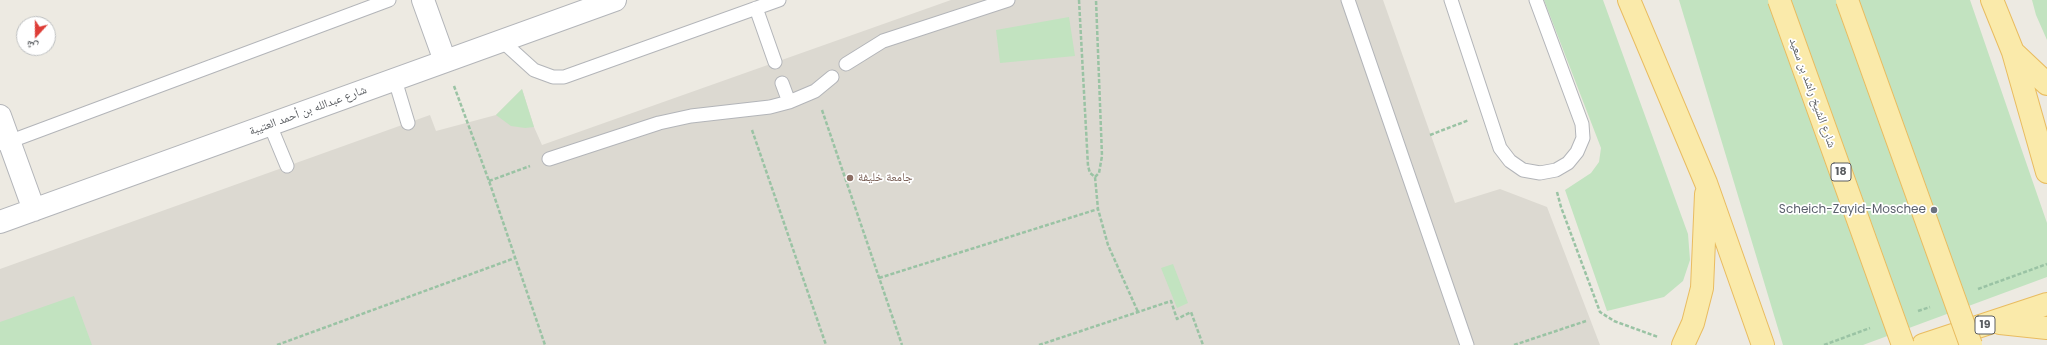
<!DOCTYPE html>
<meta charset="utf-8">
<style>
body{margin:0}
#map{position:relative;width:2047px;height:345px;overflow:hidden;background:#edeae2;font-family:Poppins,"Noto Naskh Arabic",sans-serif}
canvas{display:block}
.north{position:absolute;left:16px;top:16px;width:40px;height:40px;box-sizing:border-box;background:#fff;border:1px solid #bdbfc0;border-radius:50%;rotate:201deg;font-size:11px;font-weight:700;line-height:16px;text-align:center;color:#5b5e62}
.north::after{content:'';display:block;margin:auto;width:14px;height:18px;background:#de3d37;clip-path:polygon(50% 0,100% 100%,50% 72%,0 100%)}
</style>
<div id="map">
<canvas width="2047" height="345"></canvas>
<div class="north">ش</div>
</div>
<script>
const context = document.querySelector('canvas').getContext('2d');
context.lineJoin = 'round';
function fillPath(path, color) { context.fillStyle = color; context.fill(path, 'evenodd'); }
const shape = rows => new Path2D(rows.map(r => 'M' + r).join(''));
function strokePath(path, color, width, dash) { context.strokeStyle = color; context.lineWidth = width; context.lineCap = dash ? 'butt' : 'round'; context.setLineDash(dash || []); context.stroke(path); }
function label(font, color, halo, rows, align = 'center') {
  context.font = font + ' Poppins,"Noto Naskh Arabic",sans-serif'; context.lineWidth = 3.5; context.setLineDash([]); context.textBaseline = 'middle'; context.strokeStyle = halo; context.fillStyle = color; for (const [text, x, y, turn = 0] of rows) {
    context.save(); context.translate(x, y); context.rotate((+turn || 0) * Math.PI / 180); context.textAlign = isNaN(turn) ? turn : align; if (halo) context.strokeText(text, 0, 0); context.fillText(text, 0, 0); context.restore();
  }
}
const education = shape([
 [951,0,1383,0,1455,203,1500,189,1547,207,1600,345,0,345,0,269,430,115,436,131,496,115,522,89,534,127,542,145]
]);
const green = shape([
 [1544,0,1603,0,1688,234,1690,260,1683,281,1664,297,1607,311,1565,190,1591,173,1599,162,1601,148],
 [1679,0,1970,0,2047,223,2047,277,1863,345,1783,345],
 [2032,0,2047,0,2047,40,2036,15],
 [1069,17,1075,56,1000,63,996,30],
 [522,89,534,127,525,128,511,126,496,115],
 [1173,264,1188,303,1177,308,1161,268],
 [74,296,92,345,0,345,0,322]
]);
const path = shape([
 [1079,0,1088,166,1090,173,1095,177,1098,209,1108,245,1138,312],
 [454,86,489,181,545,345],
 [822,110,902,345],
 [752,130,826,345],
 [1430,135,1469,120],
 [1095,177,1099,173,1102,156,1096,0],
 [489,181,530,166],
 [1557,192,1561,207,1600,312,1614,321,1658,337],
 [879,278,1098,209],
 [1978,289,2047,264],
 [1918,311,1930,307],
 [277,345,515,258],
 [1039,345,1171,301,1177,319,1191,312,1203,345],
 [1514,345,1586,321],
 [1824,345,1870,328]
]);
const service = shape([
 [1348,0,1467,345],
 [1451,0,1500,148,1510,161,1523,170,1540,173,1556,170,1568,163,1577,152,1583,138,1582,124,1536,0],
 [756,8,775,62],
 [502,41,534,70,553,77,564,77,779,0],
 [846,64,883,41,1008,0],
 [395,80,408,123],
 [782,83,789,102],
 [270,125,287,166],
 [3,144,389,0],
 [549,159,659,123,691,116,770,107,789,102,815,91,832,77]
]);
const minor = shape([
 [423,0,445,61],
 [0,116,34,210],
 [0,222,615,0]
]);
const primary = shape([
 [1629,0,1706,183,1763,345],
 [1992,0,2013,52,2047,172],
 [2013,52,2047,84],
 [2000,323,2047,328],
 [1683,345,1693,323,1702,288,1706,194],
 [1923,345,2047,304]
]);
const primaryBridge = shape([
 [1779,0,1903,345],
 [1847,0,1971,345]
]);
const markers = [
 [850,178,4,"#8d6e63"],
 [1934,210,4,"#6b7280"]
];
const shields = [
 [1841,172,20],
 [1985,325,20]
];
const shieldNames = [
 ["18",1841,172],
 ["19",1985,325]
];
const streetNames = [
 ["شارع الشيخ راشد بن سعيد",1812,93,70],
 ["شارع عبدالله بن أحمد العتيبة",308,111,-20]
];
const educationNames = [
 ["جامعة خليفة",858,178]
];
const worshipNames = [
 ["Scheich-Zayid-Moschee",1926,210]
];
fillPath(education, '#dcd9d1');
fillPath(green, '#c2e3c0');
strokePath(service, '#b3b5b9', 15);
strokePath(minor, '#b3b5b9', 24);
strokePath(primary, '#e9bc60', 24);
strokePath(path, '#9ac3a4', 2.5, [4, 2]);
strokePath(service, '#fff', 13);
strokePath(minor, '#fff', 22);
strokePath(primary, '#faeaaa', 22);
strokePath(primaryBridge, '#e9bc60', 24, []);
strokePath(primaryBridge, '#faeaaa', 22);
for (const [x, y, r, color] of markers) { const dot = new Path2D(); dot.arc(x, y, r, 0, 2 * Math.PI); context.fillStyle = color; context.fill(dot); strokePath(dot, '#fff', 1.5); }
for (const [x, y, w] of shields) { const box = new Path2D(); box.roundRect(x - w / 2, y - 9, w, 18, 3); context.fillStyle = '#fff'; context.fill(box); strokePath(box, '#5b5e62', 1); }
label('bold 11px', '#5b5e62', null, shieldNames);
label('12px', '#5b5e62', '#fff', streetNames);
label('12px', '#785e54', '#fff', educationNames, 'left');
label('12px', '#5b616d', '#fff', worshipNames, 'right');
</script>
